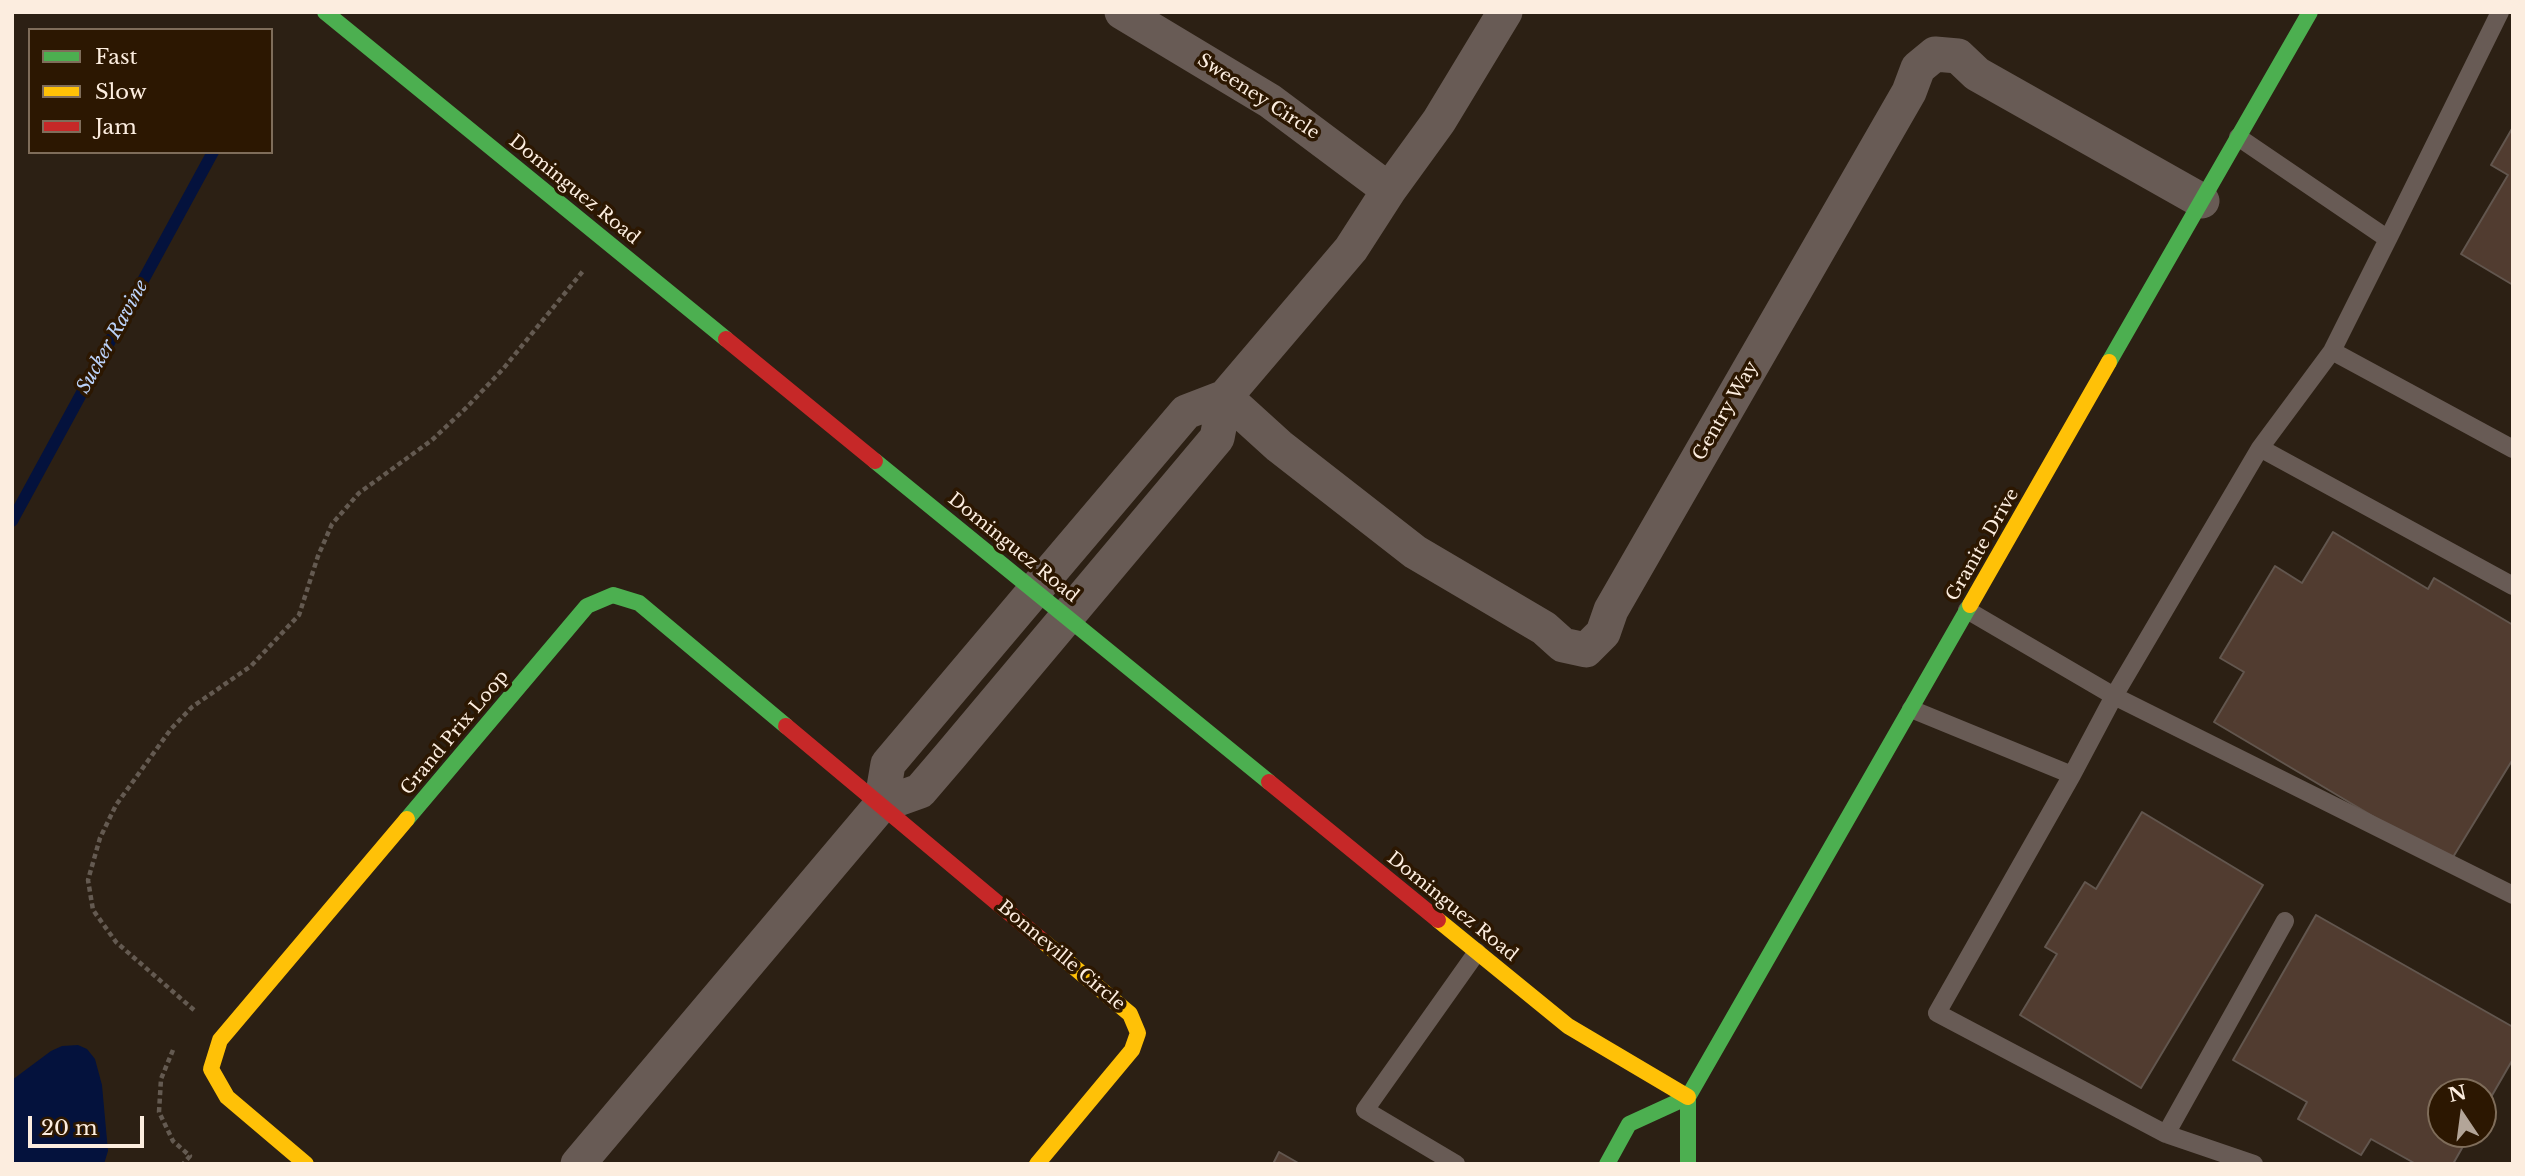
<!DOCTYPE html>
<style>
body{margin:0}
#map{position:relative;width:2525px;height:1176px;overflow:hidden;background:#2c2014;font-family:"Libre Baskerville",serif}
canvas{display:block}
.frame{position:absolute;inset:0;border:14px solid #fceddf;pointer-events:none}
.legend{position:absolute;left:28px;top:28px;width:245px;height:126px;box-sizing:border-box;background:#2c1701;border:2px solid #7f6d5a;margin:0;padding:9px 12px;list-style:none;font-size:21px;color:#fceddf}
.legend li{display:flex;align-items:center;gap:14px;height:35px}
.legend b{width:35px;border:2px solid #7f6d5a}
.north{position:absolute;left:2427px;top:1078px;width:70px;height:70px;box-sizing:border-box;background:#2c1701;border:2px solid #7f6d5a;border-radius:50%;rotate:347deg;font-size:19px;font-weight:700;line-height:28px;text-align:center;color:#fceddf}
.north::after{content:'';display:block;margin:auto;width:24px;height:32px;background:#b3a598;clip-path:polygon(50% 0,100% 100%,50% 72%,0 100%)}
.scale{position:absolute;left:28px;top:1116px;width:116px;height:32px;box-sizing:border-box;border:4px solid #fceddf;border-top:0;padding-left:9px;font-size:21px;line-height:24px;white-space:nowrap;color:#fceddf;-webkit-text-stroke:5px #2c1701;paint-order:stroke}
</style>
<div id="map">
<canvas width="2525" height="1176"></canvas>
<div class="frame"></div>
<ul class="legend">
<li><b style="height:9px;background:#4caf50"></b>Fast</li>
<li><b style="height:9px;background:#ffc107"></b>Slow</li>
<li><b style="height:9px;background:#c62828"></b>Jam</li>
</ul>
<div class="north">N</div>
<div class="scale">20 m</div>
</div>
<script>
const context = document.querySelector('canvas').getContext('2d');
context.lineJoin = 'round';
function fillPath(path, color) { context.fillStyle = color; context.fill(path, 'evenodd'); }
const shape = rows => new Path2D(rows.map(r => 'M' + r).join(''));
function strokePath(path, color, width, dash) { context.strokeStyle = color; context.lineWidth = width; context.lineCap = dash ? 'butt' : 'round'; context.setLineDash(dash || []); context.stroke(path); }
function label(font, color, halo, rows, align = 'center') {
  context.font = font + ' "Libre Baskerville",serif'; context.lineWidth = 7; context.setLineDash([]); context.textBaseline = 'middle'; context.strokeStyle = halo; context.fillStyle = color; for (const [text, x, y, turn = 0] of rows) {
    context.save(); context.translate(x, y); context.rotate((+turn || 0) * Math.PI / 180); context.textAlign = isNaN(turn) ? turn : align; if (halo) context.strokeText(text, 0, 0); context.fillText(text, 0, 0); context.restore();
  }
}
const water = shape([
 [78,1045,87,1049,95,1059,102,1085,108,1151,104,1164,12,1164,12,1080,51,1051,62,1046]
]);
const stream = shape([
 [12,521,213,152]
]);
const building = shape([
 [2513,127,2513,285,2461,254,2508,175,2491,165,2513,127],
 [2333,532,2428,589,2434,578,2513,625,2513,759,2450,862,2214,722,2244,672,2220,658,2275,566,2302,583,2333,532],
 [2142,812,2263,885,2141,1088,2020,1015,2057,954,2045,947,2085,882,2096,889,2142,812],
 [2316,915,2513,1027,2513,1059,2483,1111,2483,1092,2441,1092,2441,1134,2470,1134,2453,1164,2416,1164,2371,1139,2361,1155,2298,1119,2307,1102,2233,1060,2316,915],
 [1279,1152,1300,1164,1273,1164,1279,1152]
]);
const path = shape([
 [194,1010,116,942,93,910,88,880,100,838,116,805,171,729,192,707,251,666,299,615,318,556,332,524,359,493,432,440,467,407,503,369,583,271],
 [173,1050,161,1079,159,1112,173,1141,190,1156,183,1164]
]);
const lane = shape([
 [2238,137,2388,239,2500,12],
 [2388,239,2332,351,2513,449],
 [2260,448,2332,351],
 [1967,610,2114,696,2513,895],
 [1911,709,2072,775,1937,1013,2166,1134,2254,1164],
 [2072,775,2114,696,2260,448,2513,586],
 [2166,1134,2285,921],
 [1456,1164,1365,1110,1477,952]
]);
const street = shape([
 [1122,12,1270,101,1389,190],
 [1225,397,1279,446,1415,552,1544,628,1563,645,1586,650,1603,633,1611,610,1909,92,1918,68,1935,54,1958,56,1977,74,2202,201],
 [881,805,920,791,950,756,1217,438,1225,397],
 [578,1164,881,805,888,764,1035,590,1186,412,1225,397,1351,249,1389,190,1439,121,1505,12]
]);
const fast = shape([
 [325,12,726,339],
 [2109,362,2310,12],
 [875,461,1269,782],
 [407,819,587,606,613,595,639,603,786,726],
 [1607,1164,1629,1124,1688,1097],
 [1688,1164,1688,1097,1970,605]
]);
const slow = shape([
 [1970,605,2109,362],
 [1438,920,1568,1026,1688,1097],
 [306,1164,227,1097,211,1069,220,1040,407,819],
 [1037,1164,1132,1050,1138,1033,1130,1014,1044,942]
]);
const jam = shape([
 [726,339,875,461],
 [786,726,1044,942],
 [1269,782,1438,920]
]);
const streetNames = [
 ["Sweeney Circle",1258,97,33],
 ["Dominguez Road",574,190,39],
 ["Gentry Way",1726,411,-60],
 ["Granite Drive",1983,545,-60],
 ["Dominguez Road",1013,548,39],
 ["Grand Prix Loop",455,733,-50],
 ["Dominguez Road",1452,907,39],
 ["Bonneville Circle",1061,956,40]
];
const waterNames = [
 ["Sucker Ravine",113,337,-61]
];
fillPath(water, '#04123d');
strokePath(stream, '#04123d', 12);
fillPath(building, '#513c30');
strokePath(building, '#62564e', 2);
strokePath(path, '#645a51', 4.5, [5, 3.5]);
strokePath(lane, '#685b55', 18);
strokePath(street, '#685b55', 35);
strokePath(fast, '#4caf50', 16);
strokePath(slow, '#ffc107', 16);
strokePath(jam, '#c62828', 16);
label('18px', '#fceddf', '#2c1701', streetNames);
label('italic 19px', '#bcd3fa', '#2c1701', waterNames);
</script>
